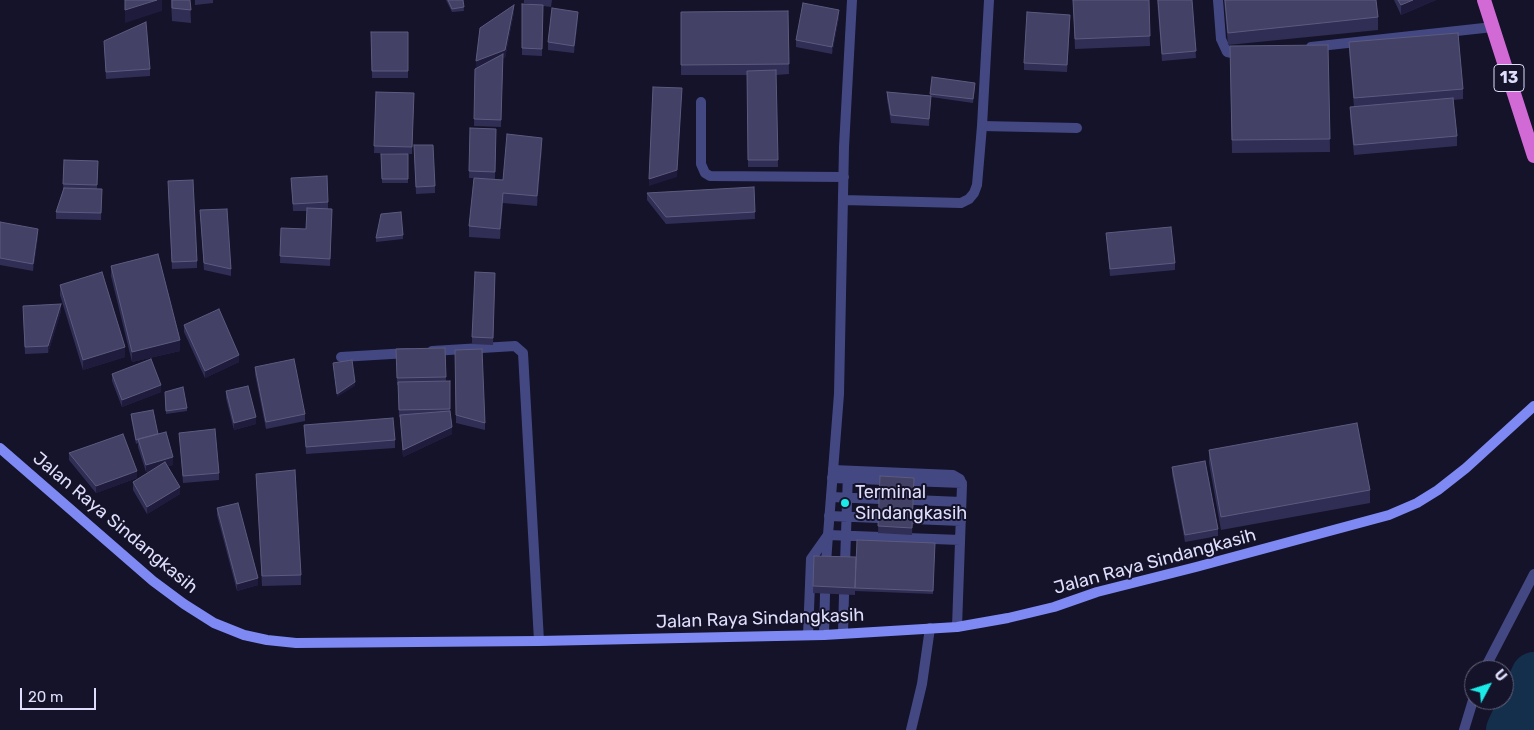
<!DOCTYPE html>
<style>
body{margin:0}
#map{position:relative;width:1534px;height:730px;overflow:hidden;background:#141329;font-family:Rubik,sans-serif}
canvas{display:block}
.north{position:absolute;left:1464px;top:660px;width:50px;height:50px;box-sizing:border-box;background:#141329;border:1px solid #65647d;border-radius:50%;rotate:50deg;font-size:14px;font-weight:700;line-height:20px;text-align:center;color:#dedefc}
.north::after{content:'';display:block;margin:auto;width:18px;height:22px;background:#1ceae7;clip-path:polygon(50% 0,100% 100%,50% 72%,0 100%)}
.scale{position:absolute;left:20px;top:688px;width:76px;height:22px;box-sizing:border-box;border:2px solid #dedefc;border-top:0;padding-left:6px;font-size:15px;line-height:18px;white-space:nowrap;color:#dedefc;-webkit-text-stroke:4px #141329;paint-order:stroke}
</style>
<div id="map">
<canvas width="1534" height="730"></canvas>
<div class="north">U</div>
<div class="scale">20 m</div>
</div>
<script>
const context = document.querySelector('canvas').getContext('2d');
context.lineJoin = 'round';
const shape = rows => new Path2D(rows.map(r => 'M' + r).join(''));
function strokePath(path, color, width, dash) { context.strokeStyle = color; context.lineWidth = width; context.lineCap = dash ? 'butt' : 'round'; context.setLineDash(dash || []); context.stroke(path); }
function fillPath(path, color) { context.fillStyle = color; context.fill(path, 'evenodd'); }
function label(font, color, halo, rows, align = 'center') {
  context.font = font + ' Rubik,sans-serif'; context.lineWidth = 4; context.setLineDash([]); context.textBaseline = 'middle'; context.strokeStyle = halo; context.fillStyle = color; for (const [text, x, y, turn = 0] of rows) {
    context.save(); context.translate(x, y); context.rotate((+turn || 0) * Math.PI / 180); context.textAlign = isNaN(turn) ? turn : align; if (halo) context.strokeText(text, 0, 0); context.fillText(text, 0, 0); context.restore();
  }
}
const river = shape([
 [1509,730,1534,675]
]);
const service = shape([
 [982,126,1077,128],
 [833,470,953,475,960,479,962,485,957,627],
 [832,478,962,483],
 [831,497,880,499],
 [914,500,961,502],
 [829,516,879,518],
 [913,519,961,521],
 [826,563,828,535,960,540],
 [845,564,848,473],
 [843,633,844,595],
 [824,635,825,594]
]);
const minor = shape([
 [1218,0,1221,39,1227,52,1242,55],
 [1311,47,1493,27],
 [701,102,701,164,705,173,710,176,844,177],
 [843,200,961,203,969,199,974,193,977,185,982,126,989,0],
 [432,351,515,346,523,353,539,641],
 [341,357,408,353],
 [808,635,811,559,828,535,839,394,844,147,852,0],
 [1484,670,1534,574],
 [911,730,922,684,930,628],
 [1464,730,1474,697]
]);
const secondary = shape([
 [0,448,153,581,184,604,214,623,244,635,267,640,296,643,539,641,824,635,957,627,1008,618,1054,607,1097,592,1196,567,1389,515,1417,503,1438,490,1466,468,1534,406]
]);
const trunk = shape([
 [1484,0,1534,156]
]);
const wall = shape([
 [171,0,190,0,191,23,172,21],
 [195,0,213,0,213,3,195,5],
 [446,0,463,0,464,11,452,12],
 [524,0,552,0,551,7,543,6,542,56,522,55,522,4,535,5,524,3],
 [1073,0,1149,0,1150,46,1075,49],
 [1157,0,1192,0,1196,58,1162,61],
 [1224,0,1376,0,1378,17,1378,30,1228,45],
 [1394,0,1436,0,1401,15],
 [788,11,789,74,776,75,778,167,748,167,747,75,681,75,681,12],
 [514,12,505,58,503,58,501,127,474,126,475,69,478,68],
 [839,17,832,54,796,47,796,40],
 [578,19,574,53,548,50,548,42],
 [1070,22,1067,72,1024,70,1024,63],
 [371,32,408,32,408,78,372,78],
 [104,41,150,69,150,76,106,79],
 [1349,42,1463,89,1463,99,1453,100,1457,136,1457,146,1354,155,1350,117,1350,107,1354,107,1349,52],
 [1328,45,1330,152,1232,153,1230,59],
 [975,87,973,103,931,97,929,126,891,123,887,99,887,92,930,96,930,94],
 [376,92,414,93,412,154,408,154,408,183,382,183,381,154,407,154,374,153],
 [470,128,496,129,495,179,503,180,542,148,537,206,503,203,500,239,469,237,469,226,474,178,469,178],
 [414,152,435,186,435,193,416,194],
 [64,160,98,161,97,189,102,189,101,220,56,219,56,212,63,191],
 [291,178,328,202,328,209,332,209,330,266,280,263,281,228,306,229,307,211,293,211],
 [754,187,755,219,666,224,647,200,647,193],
 [168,188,197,261,197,268,172,269],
 [200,210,231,269,231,276,204,270],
 [0,222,38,236,33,271,0,265],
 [1106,233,1175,263,1175,270,1110,276],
 [403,235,403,239,376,242,376,238],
 [111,266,180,351,132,362,111,276],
 [495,273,493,345,472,344,472,337],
 [60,285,125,357,83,370,60,295],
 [61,311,48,353,25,354,23,313],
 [184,325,239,362,205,378,184,332],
 [445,348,446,381,450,381,450,411,452,434,403,457,400,417,399,417,398,385,397,385,396,349],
 [455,350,485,423,485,430,456,423],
 [255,367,305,414,305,421,266,429,255,374],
 [112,374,161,392,122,407,112,381],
 [226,391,256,424,234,430,226,398],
 [165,395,187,408,187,411,166,414],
 [131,414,158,434,173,465,168,466,180,494,147,514,133,490,133,482,152,471,146,472,138,447,138,443,136,444,131,418],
 [304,425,395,440,395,448,306,454],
 [179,433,219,473,219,480,183,483],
 [1209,450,1370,490,1370,503,1221,530,1209,463],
 [69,453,137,478,96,493,69,460],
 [1172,467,1218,529,1218,536,1185,542,1172,474],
 [256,474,301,575,301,585,262,586],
 [880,476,914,478,912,535,878,533],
 [217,508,258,585,237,591,217,515],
 [935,543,933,594,855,591,855,589,855,595,813,593,814,556,856,557]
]);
const shadedWall = shape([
 [157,0,162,0,162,11,125,23,125,10],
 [1413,0,1436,0,1401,15,1401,5],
 [514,5,514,12,505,58,503,58,501,127,501,120,476,69,476,61],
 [839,10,839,17,832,54,832,47],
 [578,12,578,19,574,53,574,46],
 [682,95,677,177,649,186,649,179],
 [542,138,542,148,537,206,537,196],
 [503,193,503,203,500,239,500,229],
 [38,229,38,236,33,271,33,264],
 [61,304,61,311,48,353,48,346],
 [180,340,180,351,132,362,132,352],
 [125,347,125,357,83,370,83,360],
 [239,355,239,362,205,378,205,371],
 [355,382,355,386,337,397,337,394],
 [161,385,161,392,122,407,122,400],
 [256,417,256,424,234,430,234,423],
 [452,427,452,434,403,457,403,450],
 [173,457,173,465,146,472,146,465],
 [137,471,137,478,96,493,96,486],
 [180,487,180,494,147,514,147,507],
 [258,578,258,585,237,591,237,584]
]);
const building = shape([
 [125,0,157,0,125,10,125,0],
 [172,0,190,0,191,10,172,8,172,0],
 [448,0,463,0,464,7,452,9,448,0],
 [1073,0,1149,0,1150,36,1075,39,1073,0],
 [1158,0,1192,0,1196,51,1162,54,1158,0],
 [1225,0,1376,0,1378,17,1228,33,1225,0],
 [1398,0,1413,0,1401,5,1398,0],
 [803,3,839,10,832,47,796,40,803,3],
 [522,4,543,5,542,49,522,48,522,4],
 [514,5,505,50,476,61,480,28,514,5],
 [552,8,578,12,574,46,548,42,552,8],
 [788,11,789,64,681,65,681,12,788,11],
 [1027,12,1070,15,1067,65,1024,63,1027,12],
 [146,22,150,69,106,72,104,41,146,22],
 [371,32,408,32,408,71,372,71,371,32],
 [1458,33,1463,89,1354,98,1349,42,1458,33],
 [1328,45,1330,139,1232,140,1230,46,1328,45],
 [503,54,501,120,474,119,475,69,503,54],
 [776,70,778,160,748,160,747,71,776,70],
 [932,77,975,83,973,99,930,94,932,77],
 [653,87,682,88,677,170,649,179,653,87],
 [376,92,414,93,412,147,374,146,376,92],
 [887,92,931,96,929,119,891,115,887,92],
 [1453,98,1457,136,1354,145,1350,107,1453,98],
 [470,128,496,129,495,172,469,171,470,128],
 [507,134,542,138,537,196,503,193,500,229,469,226,474,178,503,180,507,134],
 [414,145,433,145,435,186,416,187,414,145],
 [381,154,408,154,408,179,382,179,381,154],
 [64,160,98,161,97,185,63,184,64,160],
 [327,176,328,202,293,204,291,178,327,176],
 [193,180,197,261,172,262,168,181,193,180],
 [754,187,755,212,666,217,647,193,754,187],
 [64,188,102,189,101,213,56,212,64,188],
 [307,208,332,209,330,259,280,256,281,228,306,229,307,208],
 [227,209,231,269,204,263,200,210,227,209],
 [401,212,403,235,376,238,381,214,401,212],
 [0,222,38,229,33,264,0,258,0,222],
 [1171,227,1175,263,1110,269,1106,233,1171,227],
 [158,254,180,340,132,352,111,266,158,254],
 [102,272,125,347,83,360,60,285,102,272],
 [475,272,495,273,493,338,472,337,475,272],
 [61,304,48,346,25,347,23,306,61,304],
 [219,309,239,355,205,371,184,325,219,309],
 [445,348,446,377,397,378,396,349,445,348],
 [482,349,485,423,456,415,455,350,482,349],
 [151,359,161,385,122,400,112,374,151,359],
 [294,359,305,414,266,422,255,367,294,359],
 [352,360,355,382,337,394,333,363,352,360],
 [450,381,450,409,399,410,398,382,450,381],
 [248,386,256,417,234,423,226,391,248,386],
 [183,387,187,408,166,411,165,392,183,387],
 [153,410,158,434,136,440,131,414,153,410],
 [450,411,452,427,403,450,400,415,450,411],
 [393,418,395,440,306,447,304,425,393,418],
 [1357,423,1370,490,1221,517,1209,450,1357,423],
 [215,429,219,473,183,476,179,433,215,429],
 [166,432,173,457,146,465,138,439,166,432],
 [123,434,137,471,96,486,69,453,123,434],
 [1205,461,1218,529,1185,535,1172,467,1205,461],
 [165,462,180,487,147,507,133,482,165,462],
 [295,470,301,575,262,576,256,474,295,470],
 [880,476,914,478,912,528,878,526,880,476],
 [238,503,258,578,237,584,217,508,238,503],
 [857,540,935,543,933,591,855,588,857,540],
 [814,556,856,557,855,588,813,586,814,556]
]);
const markers = [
 [845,503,5,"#1ceae7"]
];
const shields = [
 [1509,78,30]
];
const shieldNames = [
 ["13",1509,78]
];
const poiNames = [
 ["Terminal",855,493],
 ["Sindangkasih",855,514]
];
const streetNames = [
 ["Jalan Raya Sindangkasih",115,523,40],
 ["Jalan Raya Sindangkasih",1155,562,-15],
 ["Jalan Raya Sindangkasih",760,619,-2]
];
strokePath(river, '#142f4c', 46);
strokePath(service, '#434883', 10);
strokePath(minor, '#434883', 10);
strokePath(secondary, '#7e89f3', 10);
strokePath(trunk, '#d26ad5', 14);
fillPath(wall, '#312e55');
fillPath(shadedWall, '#1e1b3c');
fillPath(building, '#444167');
strokePath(building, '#5c5a7e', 1);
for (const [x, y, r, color] of markers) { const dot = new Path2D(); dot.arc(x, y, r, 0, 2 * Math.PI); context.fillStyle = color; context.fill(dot); strokePath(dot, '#141329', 2); }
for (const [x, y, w] of shields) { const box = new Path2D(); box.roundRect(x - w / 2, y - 13.5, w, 27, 4); context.fillStyle = '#141329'; context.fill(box); strokePath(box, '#dedefc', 1); }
label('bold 16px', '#dedefc', null, shieldNames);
label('18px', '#dedefc', '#141329', poiNames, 'left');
label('18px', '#dedefc', '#141329', streetNames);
</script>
